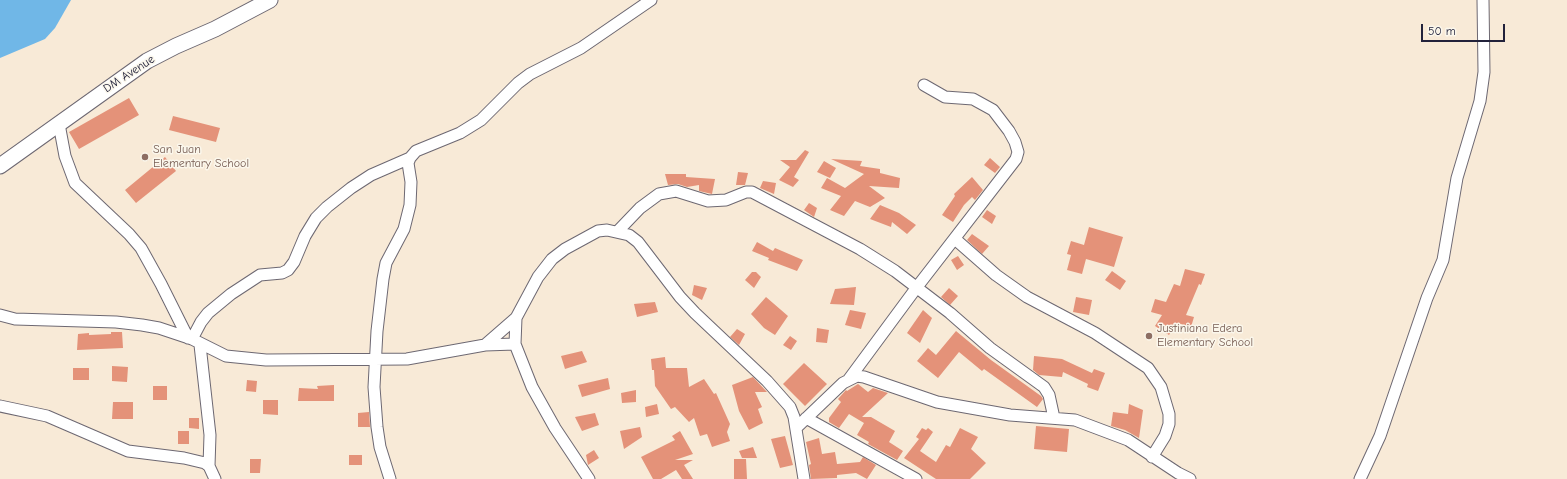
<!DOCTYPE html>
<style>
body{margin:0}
#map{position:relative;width:1567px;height:479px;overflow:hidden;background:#f8ead7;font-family:"Comic Neue",sans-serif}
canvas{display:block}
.scale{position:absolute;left:1421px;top:24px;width:84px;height:18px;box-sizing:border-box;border:2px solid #22223b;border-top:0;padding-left:5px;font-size:12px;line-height:14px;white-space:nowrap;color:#22223b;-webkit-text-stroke:3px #fbf7ec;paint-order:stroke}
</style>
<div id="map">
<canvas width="1567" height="479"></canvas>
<div class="scale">50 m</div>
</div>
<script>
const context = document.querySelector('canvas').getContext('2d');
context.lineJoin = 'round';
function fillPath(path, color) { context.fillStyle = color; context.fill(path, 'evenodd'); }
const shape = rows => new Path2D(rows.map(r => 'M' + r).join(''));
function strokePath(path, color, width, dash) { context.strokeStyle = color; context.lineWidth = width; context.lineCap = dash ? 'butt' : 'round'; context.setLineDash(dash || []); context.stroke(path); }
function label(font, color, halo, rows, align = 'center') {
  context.font = font + ' "Comic Neue",sans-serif'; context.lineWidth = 3; context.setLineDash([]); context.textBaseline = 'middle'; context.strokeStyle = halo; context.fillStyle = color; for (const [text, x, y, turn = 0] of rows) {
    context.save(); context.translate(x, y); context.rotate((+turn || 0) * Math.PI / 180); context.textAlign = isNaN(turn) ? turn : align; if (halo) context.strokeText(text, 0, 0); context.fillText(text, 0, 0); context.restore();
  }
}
const water = shape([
 [0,0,71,0,55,28,45,39,0,58]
]);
const building = shape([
 [129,98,139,115,79,149,69,132],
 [173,116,220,128,216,142,169,130],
 [805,150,809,152,794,177,799,180,793,187,779,180,790,167,780,160,796,160],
 [165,157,176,171,136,203,125,190],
 [990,158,1000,167,995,173,984,165],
 [831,159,862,161,860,166,880,169,880,173,900,178,899,188,869,186,885,198,870,207,855,201,844,216,830,210,841,196,821,188,827,178,845,188,864,174],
 [824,161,836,168,830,178,817,172],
 [738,172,748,173,745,185,736,185],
 [665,174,686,174,686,177,715,179,712,194,699,191,699,185,687,187,678,184,668,185],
 [972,177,983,190,975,200,972,197,964,205,953,222,942,215,955,196,954,194],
 [763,181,776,183,774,194,760,188],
 [809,203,817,208,814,217,804,210],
 [880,205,899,213,916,225,907,234,892,222,891,227,870,219],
 [987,210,996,216,992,224,982,217],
 [1089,227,1123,237,1114,267,1086,259,1082,274,1067,270,1071,255,1067,254,1071,241,1084,245],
 [972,234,989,246,982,254,967,240],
 [757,242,773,251,775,248,803,260,797,271,768,260,769,258,752,251],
 [958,256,964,265,957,270,951,260],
 [1185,269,1205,274,1201,285,1199,284,1186,315,1194,317,1191,327,1177,323,1169,335,1155,326,1162,315,1151,312,1155,299,1166,302,1174,284,1180,286],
 [1112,271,1126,281,1120,290,1105,280],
 [752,272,756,272,761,277,754,288,745,280],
 [694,285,707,288,702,300,692,295],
 [856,287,854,305,830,304,835,289],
 [949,288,958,296,950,305,941,297],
 [766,297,788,316,775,335,764,328,751,314],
 [1076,297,1092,300,1089,315,1073,312],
 [655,302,658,312,637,317,634,304],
 [850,310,866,313,861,329,845,325],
 [923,310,932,318,920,343,907,333],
 [817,328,829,330,827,343,816,342],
 [737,329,745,334,739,345,730,337],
 [956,331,991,360,1041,396,1043,399,1037,407,984,369,982,371,959,352,938,378,917,361,928,348,936,355],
 [111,332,122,332,123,348,77,350,78,334,89,333,89,335,111,334],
 [790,336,797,341,791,350,783,345],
 [582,351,587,362,565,369,561,356],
 [1034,356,1062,359,1092,373,1094,369,1105,373,1098,391,1087,387,1088,384,1063,372,1062,377,1039,375,1033,370],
 [665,357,666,368,687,368,689,387,704,379,714,394,716,393,730,424,727,432,730,441,712,447,707,434,700,436,694,418,689,422,675,407,671,409,655,386,654,370,652,370,651,359],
 [804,363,827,384,805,406,783,384],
 [112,366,128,367,127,382,112,381],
 [73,368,89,368,89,380,73,380],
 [753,377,767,392,755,392,762,407,758,409,763,423,749,430,739,411,732,385],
 [608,378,610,389,582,397,578,385],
 [247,380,257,381,256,392,246,391],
 [858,384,868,392,873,388,888,393,862,417,871,417,895,431,889,442,903,451,897,460,868,444,869,442,857,435,864,423,849,414,839,428,829,422,829,418,841,402,838,399,846,390,847,391],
 [334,385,334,401,298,401,299,388,318,389,317,386],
 [153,386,167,386,167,400,153,400],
 [636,390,636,402,622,403,621,393],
 [263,400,278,400,278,415,263,414],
 [113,402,133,402,133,419,112,419],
 [657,404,659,414,646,417,645,407],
 [1129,404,1143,410,1139,438,1125,430,1111,426,1113,412,1128,414],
 [369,412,370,427,358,427,358,413],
 [595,413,599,425,582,431,575,417],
 [189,418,199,418,199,429,189,428],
 [1036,426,1069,429,1067,452,1034,449],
 [640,427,642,437,624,449,620,431],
 [922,428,926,430,928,428,933,432,920,451,936,462,946,445,950,447,960,428,978,437,971,449,986,463,970,479,936,479,904,458,919,439,916,437],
 [178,431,189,431,189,444,178,444],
 [680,431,693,454,675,460,693,460,684,465,693,479,682,479,676,470,661,479,653,479,641,457,675,440,672,436],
 [785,436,793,465,780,468,771,439],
 [819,438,822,454,835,452,837,464,860,462,863,457,876,465,867,479,856,473,837,475,837,478,811,479,809,465,811,464,806,442],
 [753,447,757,458,742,458,739,451],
 [594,450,599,458,588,465,586,455],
 [349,455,362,455,362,465,349,465],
 [250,459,261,459,260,473,250,473],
 [734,459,746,459,747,479,734,479]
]);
const minor = shape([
 [59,124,65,156,75,183,129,234,141,248,161,284,188,338],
 [617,232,640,208,659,194,676,191,708,201,726,200,746,192,752,192,860,249,895,271,950,313,990,348,1044,387,1049,395,1054,418],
 [955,239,996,275,1027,297,1095,333,1148,368,1161,387,1169,414,1169,424,1165,436,1152,457],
 [0,315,15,319,116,322,142,325,159,328,192,339,226,356,266,360,407,359,485,345,515,344,516,318],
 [192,339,201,322,208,313,231,294,260,275,282,273,288,270,294,262,305,236,316,218,327,207,351,188,371,175,410,158],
 [515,344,532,387,555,428,589,479],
 [200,345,210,435,209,466],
 [485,345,516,318,538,277,552,259,565,249,598,231,607,230,629,235,638,242,680,297,695,313,767,381,790,407,794,417,804,479],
 [849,379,917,287,1016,159,1018,152,1015,142,1009,131,993,110,973,99,945,97,924,85],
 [0,406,47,416,128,451,184,458,205,463,209,466,215,479],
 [806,418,916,479],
 [796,428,843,383,857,376,864,377,937,402,1010,415,1075,420,1128,440,1178,473,1190,479],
 [390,479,380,447,377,427,374,387,377,331,383,279,386,263,404,229,410,205,411,182,408,163,410,158,416,151,460,133,481,120,518,83,530,74,581,48,651,0],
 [1360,479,1380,436,1427,298,1443,260,1457,178,1480,101,1484,72,1483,0]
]);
const secondary = shape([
 [0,166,147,61,176,46,215,29,270,0]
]);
const markers = [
 [145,157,4,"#8d6e63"],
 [1149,336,4,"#8d6e63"]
];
const streetNames = [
 ["DM Avenue",129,74,-33]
];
const educationNames = [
 ["San Juan",153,150],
 ["Elementary School",153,164],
 ["Justiniana Edera",1157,329],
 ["Elementary School",1157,343]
];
fillPath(water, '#70b7e7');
fillPath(building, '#e49279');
strokePath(minor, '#6d6872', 13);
strokePath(secondary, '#6d6872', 17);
strokePath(minor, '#fff', 11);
strokePath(secondary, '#fff', 15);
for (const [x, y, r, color] of markers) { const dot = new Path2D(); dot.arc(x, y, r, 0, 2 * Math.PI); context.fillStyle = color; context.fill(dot); strokePath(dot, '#fbf7ec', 1.5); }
label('12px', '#22223b', '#fbf7ec', streetNames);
label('12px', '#785e54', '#fbf7ec', educationNames, 'left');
</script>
